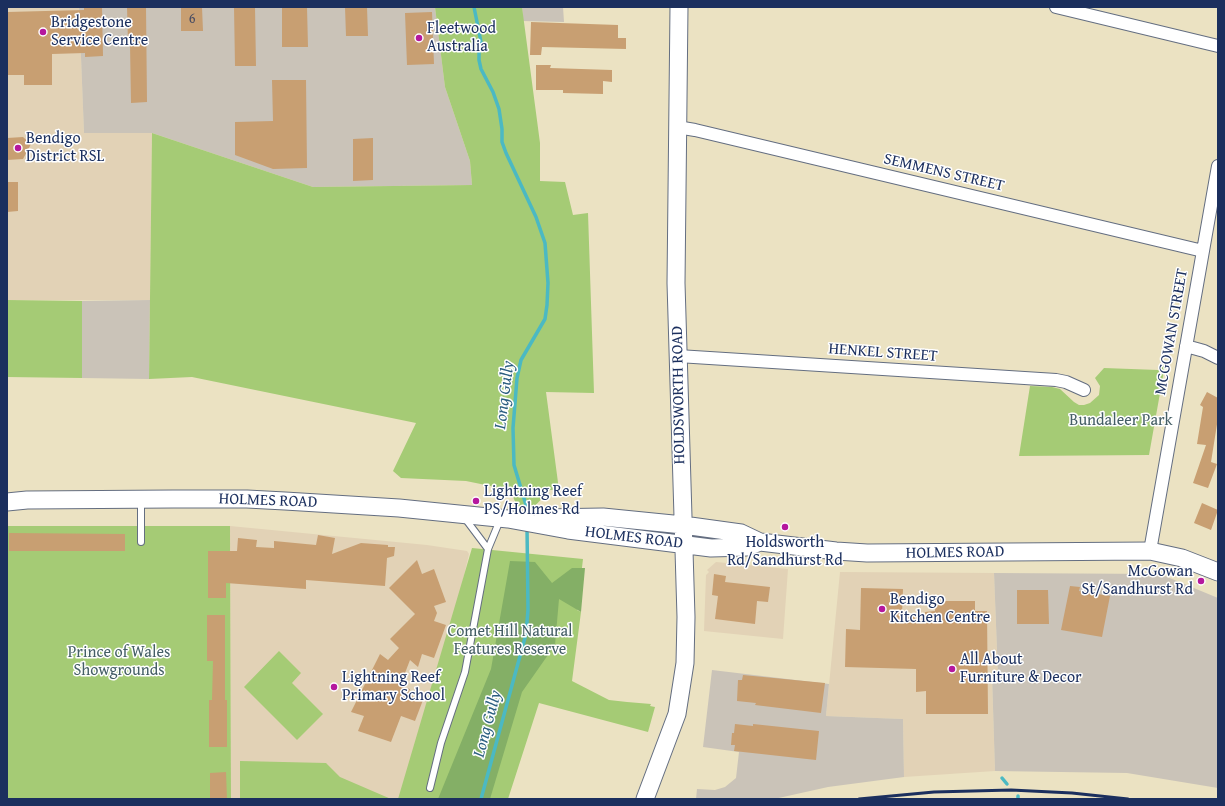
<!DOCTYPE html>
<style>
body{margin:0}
#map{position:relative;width:1225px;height:806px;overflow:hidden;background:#ebe2c2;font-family:"Gentium Book Plus",serif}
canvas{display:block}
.frame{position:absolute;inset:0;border:8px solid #1b2f5e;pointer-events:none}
</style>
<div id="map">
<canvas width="1225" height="806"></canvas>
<div class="frame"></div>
</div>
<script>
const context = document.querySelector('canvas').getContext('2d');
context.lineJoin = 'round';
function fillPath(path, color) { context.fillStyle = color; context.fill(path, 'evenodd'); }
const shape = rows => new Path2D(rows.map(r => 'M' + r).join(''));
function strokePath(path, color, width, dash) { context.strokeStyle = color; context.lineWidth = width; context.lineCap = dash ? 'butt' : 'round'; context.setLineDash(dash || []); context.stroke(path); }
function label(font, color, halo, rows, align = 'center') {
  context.font = font + ' "Gentium Book Plus",serif'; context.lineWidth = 3; context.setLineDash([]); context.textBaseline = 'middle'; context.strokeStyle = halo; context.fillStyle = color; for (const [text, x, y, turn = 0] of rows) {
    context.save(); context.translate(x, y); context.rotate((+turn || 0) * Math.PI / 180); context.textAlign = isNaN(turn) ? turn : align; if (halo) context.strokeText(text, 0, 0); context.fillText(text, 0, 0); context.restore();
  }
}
const built = shape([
 [7,7,79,7,84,133,152,133,150,300,7,300],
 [230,526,427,545,467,551,469,554,412,799,231,799],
 [716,562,788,569,783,639,704,631,706,575,709,572,707,570],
 [840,572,994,573,998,677,992,677,995,771,904,777,903,719,826,716]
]);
const industrial = shape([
 [79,7,435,7,445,87,470,161,472,185,313,187,152,133,84,133],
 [522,7,563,7,564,22,523,21],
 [150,300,149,379,82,378,82,301],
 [994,573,1160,574,1218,598,1218,788,1127,773,995,771,992,676,998,676],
 [712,670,829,684,826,716,903,719,904,777,828,787,774,799,696,799,697,789,715,790,725,787,736,778,739,752,703,747]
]);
const green = shape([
 [435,7,522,7,540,143,540,181,565,182,573,215,588,213,594,393,546,392,559,490,550,490,532,509,517,506,510,490,466,481,401,478,393,471,416,423,192,377,149,379,152,133,313,187,472,185,470,161,445,87],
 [7,300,82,301,82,378,7,377],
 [1165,365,1149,455,1019,456,1030,386,1052,387,1060,389,1074,402,1079,405,1084,405,1090,403,1099,395,1100,386,1095,378,1104,368,1158,370],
 [7,526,230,526,231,799,7,799],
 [472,548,583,559,577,610,581,612,572,681,609,700,627,702,651,704,650,706,655,707,648,732,539,703,508,799,398,799],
 [279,651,301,673,292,683,323,714,297,740,244,687],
 [240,761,326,763,340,777,391,799,240,799]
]);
const forest = shape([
 [510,561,535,562,552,583,572,568,585,568,581,612,559,599,555,645,522,692,490,799,438,799,491,669]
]);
const stream = shape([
 [474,7,481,42,479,50,479,60,481,69,493,92,499,109,502,129,502,142,506,153,536,217,545,243,548,283,547,305,545,319,521,360,517,378,513,428,514,465,526,505,526,518],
 [1002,778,1007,784],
 [481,799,526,634,528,610,527,526],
 [1018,799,1018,796]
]);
const building = shape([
 [84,7,102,7,103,56,85,57,85,53,52,54,52,85,24,85,24,75,7,75,7,12,84,10],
 [127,7,146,7,147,102,131,103,130,44,128,44],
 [181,7,202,7,203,31,181,31],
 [234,7,255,7,256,66,235,66],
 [282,7,307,7,308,47,282,47],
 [345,7,367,7,368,36,346,36],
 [432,12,434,64,407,65,405,13],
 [531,22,618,25,618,38,626,38,626,49,542,47,541,55,530,55],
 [536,65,551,65,550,68,612,70,612,82,603,81,603,94,563,93,563,90,536,90],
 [272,80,306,80,307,168,273,169,235,155,235,122,273,121],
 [23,137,31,144,23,159,7,160,7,138],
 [373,138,373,180,353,181,353,139],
 [7,182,18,182,18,211,7,212],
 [1207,392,1218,398,1218,418,1211,462,1217,464,1208,488,1193,483,1206,445,1197,444,1203,407,1200,405],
 [1202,503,1218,510,1211,530,1194,523],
 [9,533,125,534,125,551,9,551],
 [318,535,335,538,332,554,361,543,388,545,388,547,395,547,394,556,387,558,385,586,306,580,306,589,226,583,226,598,208,598,208,551,237,551,238,538,257,540,256,547,274,548,274,541,316,545],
 [417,560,422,574,434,569,446,602,434,606,437,613,434,621,446,625,434,658,422,654,418,667,410,660,400,686,410,689,408,695,423,700,415,721,401,716,391,742,358,731,364,716,351,712,380,654,388,660,399,648,390,639,415,614,389,588],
 [714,574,726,576,725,582,770,587,768,602,757,601,755,624,715,619,718,596,712,595],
 [1070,586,1080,587,1079,591,1110,596,1102,637,1061,630],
 [861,588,903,589,902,614,925,614,925,612,935,611,935,601,975,601,975,611,987,611,988,714,926,714,926,691,916,692,916,669,845,667,846,629,860,630],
 [1017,590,1048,590,1049,624,1017,624],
 [207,615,225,615,225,700,227,700,227,747,209,747,209,700,212,700,213,661,207,661],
 [743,675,825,683,821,713,755,705,756,703,737,701,738,680,742,680],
 [735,724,753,726,753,724,819,731,816,760,734,751,735,745,731,745,732,733,734,733],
 [226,772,227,799,210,799,210,773]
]);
const lane = shape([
 [464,517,488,549],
 [141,542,141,500],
 [430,788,441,743,465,672,488,549,500,520]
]);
const street = shape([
 [1056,7,1218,46],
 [677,127,695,130,1203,251],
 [1186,346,1204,351,1218,358],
 [678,356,1056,380,1066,382,1084,390],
 [1150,551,1218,166]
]);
const secondary = shape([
 [7,502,27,500,173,499,247,499,285,501,399,508,508,519,568,530,711,548,747,547,760,542],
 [543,518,603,517,683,525,741,533,760,542,836,551,867,553,1150,551,1182,558,1218,572],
 [645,799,677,714,685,663,686,617,676,283,679,7]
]);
const rail = shape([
 [859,799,934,792,1011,790,1072,793,1128,799]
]);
const markers = [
 [43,32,4,"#b5179e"],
 [419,38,4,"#b5179e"],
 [18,148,4,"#b5179e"],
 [476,501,4,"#b5179e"],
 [785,527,4,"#b5179e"],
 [1201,581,4,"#b5179e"],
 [882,609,4,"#b5179e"],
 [952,669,4,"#b5179e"],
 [334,687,4,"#b5179e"]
];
const numberNames = [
 ["6",192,19]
];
const poiNames = [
 ["Bridgestone",51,23],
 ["Service Centre",51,41],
 ["Fleetwood",427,29],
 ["Australia",427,47],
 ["Bendigo",26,139],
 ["District RSL",26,157],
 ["Lightning Reef",484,492],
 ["PS/Holmes Rd",484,510],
 ["Holdsworth",785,543,"center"],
 ["Rd/Sandhurst Rd",785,561,"center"],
 ["McGowan",1193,572,"right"],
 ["St/Sandhurst Rd",1193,590,"right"],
 ["Bendigo",890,600],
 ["Kitchen Centre",890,618],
 ["All About",960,660],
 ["Furniture & Decor",960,678],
 ["Lightning Reef",342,678],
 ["Primary School",342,696]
];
const streetNames = [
 ["SEMMENS STREET",944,173,13],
 ["MCGOWAN STREET",1172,332,-80],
 ["HENKEL STREET",883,353,4],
 ["HOLDSWORTH ROAD",679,395,-91],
 ["HOLMES ROAD",268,501,2],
 ["HOLMES ROAD",634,538,7],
 ["HOLMES ROAD",955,553,-1]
];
const parkNames = [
 ["Bundaleer Park",1121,421],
 ["Comet Hill Natural",510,632],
 ["Features Reserve",510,650],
 ["Prince of Wales",119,653],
 ["Showgrounds",119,671]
];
const waterNames = [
 ["Long Gully",505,395,-83],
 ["Long Gully",488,724,-75]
];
fillPath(built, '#e2d2b6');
fillPath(industrial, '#cac3b8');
fillPath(green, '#a5cb75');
fillPath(forest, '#84af66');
strokePath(stream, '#4bb9c3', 3.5);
fillPath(building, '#c89f72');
strokePath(lane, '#646e81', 8);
strokePath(street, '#646e81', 14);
strokePath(secondary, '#646e81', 19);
strokePath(lane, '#fff', 6);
strokePath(street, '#fff', 12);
strokePath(secondary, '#fff', 17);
strokePath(rail, '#1b2f5e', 3);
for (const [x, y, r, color] of markers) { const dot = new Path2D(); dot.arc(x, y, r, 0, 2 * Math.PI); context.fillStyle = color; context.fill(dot); strokePath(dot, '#fff', 1.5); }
label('14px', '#464b63', null, numberNames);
label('16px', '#1b2f5e', '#fff', poiNames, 'left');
label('16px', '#1b2f5e', '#fff', streetNames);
label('16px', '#445e65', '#fff', parkNames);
label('italic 17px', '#2c5f81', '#fff', waterNames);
</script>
